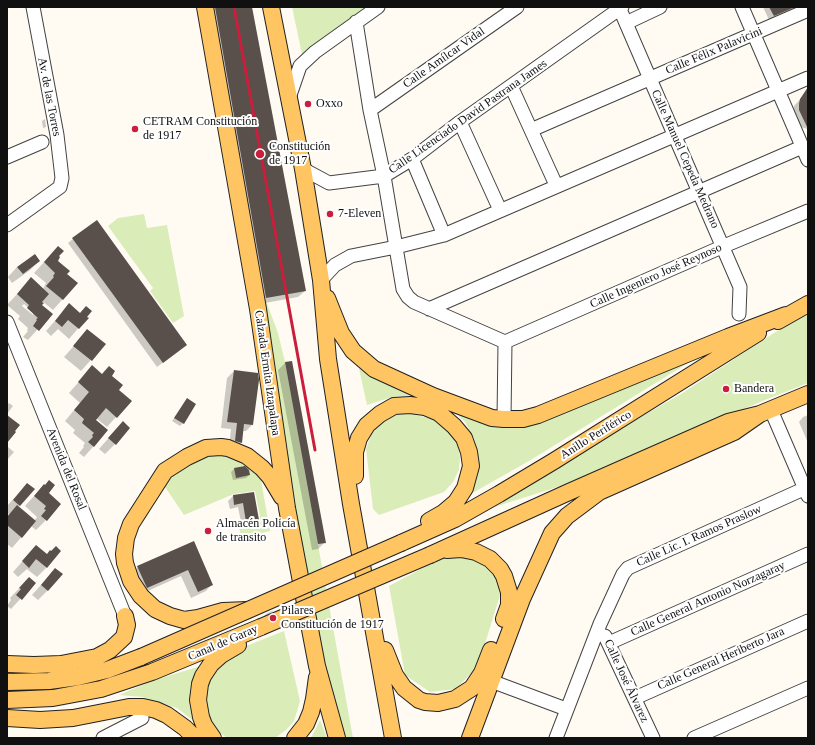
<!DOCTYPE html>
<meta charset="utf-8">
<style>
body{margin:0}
#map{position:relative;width:815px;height:745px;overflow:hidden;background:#fffbf3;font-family:Georgia,serif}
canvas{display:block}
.frame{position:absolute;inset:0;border:8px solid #101010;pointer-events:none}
</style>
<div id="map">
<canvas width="815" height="745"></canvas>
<div class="frame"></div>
</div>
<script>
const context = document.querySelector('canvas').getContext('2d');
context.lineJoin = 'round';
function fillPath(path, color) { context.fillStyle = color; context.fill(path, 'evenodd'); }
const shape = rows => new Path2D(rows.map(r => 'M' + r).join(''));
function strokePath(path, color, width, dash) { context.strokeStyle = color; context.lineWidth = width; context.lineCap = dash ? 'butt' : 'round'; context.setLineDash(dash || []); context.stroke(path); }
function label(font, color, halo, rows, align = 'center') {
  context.font = font + ' Georgia,serif'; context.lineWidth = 4; context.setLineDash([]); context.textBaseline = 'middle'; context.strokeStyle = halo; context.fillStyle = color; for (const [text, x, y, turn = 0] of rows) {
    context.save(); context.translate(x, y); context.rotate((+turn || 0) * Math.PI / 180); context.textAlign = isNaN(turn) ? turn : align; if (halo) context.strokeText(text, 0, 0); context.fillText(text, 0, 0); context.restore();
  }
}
const green = shape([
 [292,7,374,7,303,59],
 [144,214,147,228,167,225,184,316,173,323,150,291,153,288,108,226,118,218],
 [265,298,278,333,285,362,353,738,344,738,319,644,289,470],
 [808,313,808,383,765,400,567,484,472,514,681,394,774,333],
 [714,347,529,461,469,495,478,458,474,439,465,422,451,409,493,422],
 [358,364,417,395,392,397,367,405],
 [405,412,428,418,441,423,451,432,458,444,460,457,459,470,453,482,444,492,379,515,373,509,366,449,371,435,379,424,391,416],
 [220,450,259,469,270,531,241,538,239,527,261,522,255,491,234,494,184,515,163,484,175,472,192,459],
 [461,554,487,564,496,576,502,589,478,666,456,689,430,692,405,675,389,586,447,555],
 [284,631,300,701,294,721,286,730,275,738,227,738,219,732,200,726,177,708,142,697,119,695,154,680,218,661,226,654],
 [320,720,327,738,311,738]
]);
const shadow = shape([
 [214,7,251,7,305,291,298,297,259,304,208,13],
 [763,7,799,7,769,20],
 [808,92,808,129,804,128,799,126,793,117,794,106,804,95],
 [45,119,46,127,43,128,42,121],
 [73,239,186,345,157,367,68,243],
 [58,247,56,261,65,274,76,284,53,310,42,301,40,305,51,314,28,340,23,337,28,331,27,330,28,328,18,319,20,316,7,305,31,279,43,289,46,283,34,273],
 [24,304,33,312,33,315,22,306],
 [39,261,29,271,12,283,8,277,17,267],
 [69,305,80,314,87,318,69,339,58,329,51,336,46,331],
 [87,331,105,344,81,371,64,357],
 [291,362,325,542,318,549,312,550,278,370,285,363],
 [92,367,102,375,110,376,117,390,116,417,107,427,96,418,95,420,107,431,84,457,79,453,84,447,83,446,85,443,73,433,75,430,65,421,80,403,69,393],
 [234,371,252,425,246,431,242,431,241,443,234,449,229,447,231,429,221,428,227,378],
 [187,400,183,423,180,426,172,421],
 [9,403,13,406,7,414,7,405],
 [808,415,808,443,799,422,803,417],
 [113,433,115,444,105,454,99,449],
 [8,447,14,452,7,460,7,448],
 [234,469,249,475,246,478,233,480,231,472],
 [27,484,33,489,18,507,34,521,37,517,25,506,44,485,47,493,46,520,36,530,31,526,12,548,7,544,7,517,9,514,7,513,7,506],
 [253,493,258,520,253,525,242,527,238,507,230,509,228,501,233,496],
 [193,542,212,584,206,591,191,598,181,576,141,594,131,574,138,567],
 [36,546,46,568,37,577,27,569,18,577,13,572],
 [55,569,48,590,38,600,32,595],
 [29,578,35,583,11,609,7,606,11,600,10,598],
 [274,610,270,614,263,617,266,614]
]);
const building = shape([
 [215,7,252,7,306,291,266,298],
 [769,7,795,7,774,16],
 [808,87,808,129,799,110,799,104,800,99],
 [97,220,187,345,163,363,72,238],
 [58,246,64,251,59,256,60,257,58,261,70,271,67,274,78,283,63,300,46,286,54,277,53,276,55,273,44,262],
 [35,254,40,261,23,274,17,267],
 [31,277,49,294,42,302,44,303,42,305,53,314,39,331,33,326,37,320,36,319,38,318,27,308,29,305,17,294],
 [69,303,80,313,86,306,92,311,87,317,89,318,79,329,68,320,62,327,55,321],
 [87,329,106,344,92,361,73,346],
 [292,361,326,543,318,544,285,362],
 [92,365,102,374,109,366,115,371,112,376,123,385,119,390,132,401,117,418,106,408,96,420,108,430,94,447,88,442,93,437,92,435,94,433,82,423,84,419,74,410,89,392,78,382],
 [234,370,258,373,259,380,253,425,244,424,242,443,235,441,237,423,227,422],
 [187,398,196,404,184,424,174,418],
 [7,415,20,425,15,431,16,432,7,443],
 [123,421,130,428,116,445,108,438],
 [245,466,249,470,250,475,236,478,234,468],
 [49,480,55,485,49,493,61,504,47,521,41,516,46,510,44,509,46,506,34,496,44,484,45,485],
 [27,483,35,489,20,506,13,500],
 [254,492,259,520,246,522,243,503,234,505,233,495],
 [17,505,36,521,22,538,7,525,7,517],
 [194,541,213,585,198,592,188,570,147,588,137,566],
 [36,545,47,554,50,550,51,551,56,546,61,551,47,568,36,559,29,568,22,561],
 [55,568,63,574,48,591,41,585],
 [29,577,36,583,22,600,16,595,21,589,19,588]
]);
const minor = shape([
 [619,7,740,287,739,314],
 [742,7,808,160],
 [356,22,370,110,384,176,403,289,408,297,414,302,505,342],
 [626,23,660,7],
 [511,86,556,185],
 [289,98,300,66,315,52,378,7],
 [370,110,517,7],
 [460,122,500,210],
 [531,130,808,10],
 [7,157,42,142],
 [412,159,444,235],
 [303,169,329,183,384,176,412,159,460,122,622,7],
 [7,225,60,187,62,178,57,135,33,7],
 [321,280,335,265,351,256,396,247,444,235,808,78],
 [429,309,802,147],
 [7,322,125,616],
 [505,342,724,246,808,211],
 [771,410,808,496],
 [504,419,505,342],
 [605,636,653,738],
 [609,643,808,554],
 [491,681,566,709],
 [635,698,808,621],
 [103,738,142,718],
 [556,738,600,624,623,574,628,568,808,487],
 [694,738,808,688]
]);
const major = shape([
 [205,7,258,309,287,508,317,666,337,738],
 [271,7,303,169,321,280,328,359,351,504,393,738],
 [327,298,341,333,353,351,374,369,433,396,492,418,504,419,523,419,538,415,728,337,786,315],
 [778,321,808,304],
 [355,476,355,452,359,438,367,425,380,414,394,406,410,405,425,407,439,413,454,426,464,438,469,452,471,466,465,488,456,502,443,513,429,521],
 [401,543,455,519,499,494,554,461,758,333],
 [447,550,461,549,476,552,490,559,500,569,504,576,509,592,509,605,504,619],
 [430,555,569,492,728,422,760,414,808,394],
 [248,610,223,611,198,618,184,620,170,616,155,609,141,596,131,581,125,563,124,554,126,538,131,524,165,471,187,457,206,448,221,447,228,448,247,456,262,468,270,477,282,497],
 [385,650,395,675,404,688,419,700,425,702,438,703,455,699,472,688,482,673,491,650],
 [7,664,34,665,61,664,97,657,110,650,124,637,127,625,125,616],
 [7,682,49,681,78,677,107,670,141,657],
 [7,700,53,698,101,689,152,672,261,627],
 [7,718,40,720,73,718,129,707,143,707,156,710,167,715,185,728,195,738],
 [213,738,204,725,201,717,198,700,200,684,203,676,211,664,221,655,238,645],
 [295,738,306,724,311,712,314,699,317,677],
 [470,738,522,599,552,533,567,516,599,492,734,432,760,414]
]);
const rail = shape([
 [234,7,315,450]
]);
const majorBridge = shape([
 [261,627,430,555],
 [141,657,401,543]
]);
const markers = [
 [308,104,4,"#c91f3c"],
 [135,129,4,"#c91f3c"],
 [260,154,5,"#c91f3c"],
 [330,214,4,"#c91f3c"],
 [726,389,4,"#c91f3c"],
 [208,531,4,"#c91f3c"],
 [273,618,4,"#c91f3c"]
];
const streetNames = [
 ["Calle Félix Palavicini",714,51,-23],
 ["Calle Amílcar Vidal",444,58,-35],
 ["Av. de las Torres",49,97,79],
 ["Calle Licenciado David Pastrana James",468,117,-35],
 ["Calle Manuel Cepeda Medrano",685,159,66],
 ["Calle Ingeniero José Reynoso",656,276,-24],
 ["Calzada Ermita Iztapalapa",267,373,82],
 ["Anillo Periférico",596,435,-32],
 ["Avenida del Rosal",66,469,68],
 ["Calle Lic. I. Ramos Praslow",699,536,-24],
 ["Calle General Antonio Norzagaray",708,599,-24],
 ["Canal de Garay",223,643,-23],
 ["Calle General Heriberto Jara",721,659,-24],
 ["Calle José Álvarez",626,681,65]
];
const poiNames = [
 ["Oxxo",316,104],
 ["CETRAM Constitución",143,122],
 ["de 1917",143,136],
 ["Constitución",269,147],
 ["de 1917",269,161],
 ["7-Eleven",338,214],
 ["Bandera",734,389],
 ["Almacén Policía",216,524],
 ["de transito",216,538],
 ["Pilares",281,611],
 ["Constitución de 1917",281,625]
];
fillPath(green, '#daedb9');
fillPath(shadow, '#0003');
fillPath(building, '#594f4b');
strokePath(minor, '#434343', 15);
strokePath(major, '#212121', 18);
strokePath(minor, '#fff', 13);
strokePath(major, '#ffc563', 16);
strokePath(rail, '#c91f3c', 3);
strokePath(majorBridge, '#212121', 18, []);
strokePath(majorBridge, '#ffc563', 16);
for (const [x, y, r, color] of markers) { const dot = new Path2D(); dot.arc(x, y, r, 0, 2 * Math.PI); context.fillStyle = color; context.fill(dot); strokePath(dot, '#fff', 1.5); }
label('12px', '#101010', '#fff', streetNames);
label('12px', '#101010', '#fff', poiNames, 'left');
</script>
